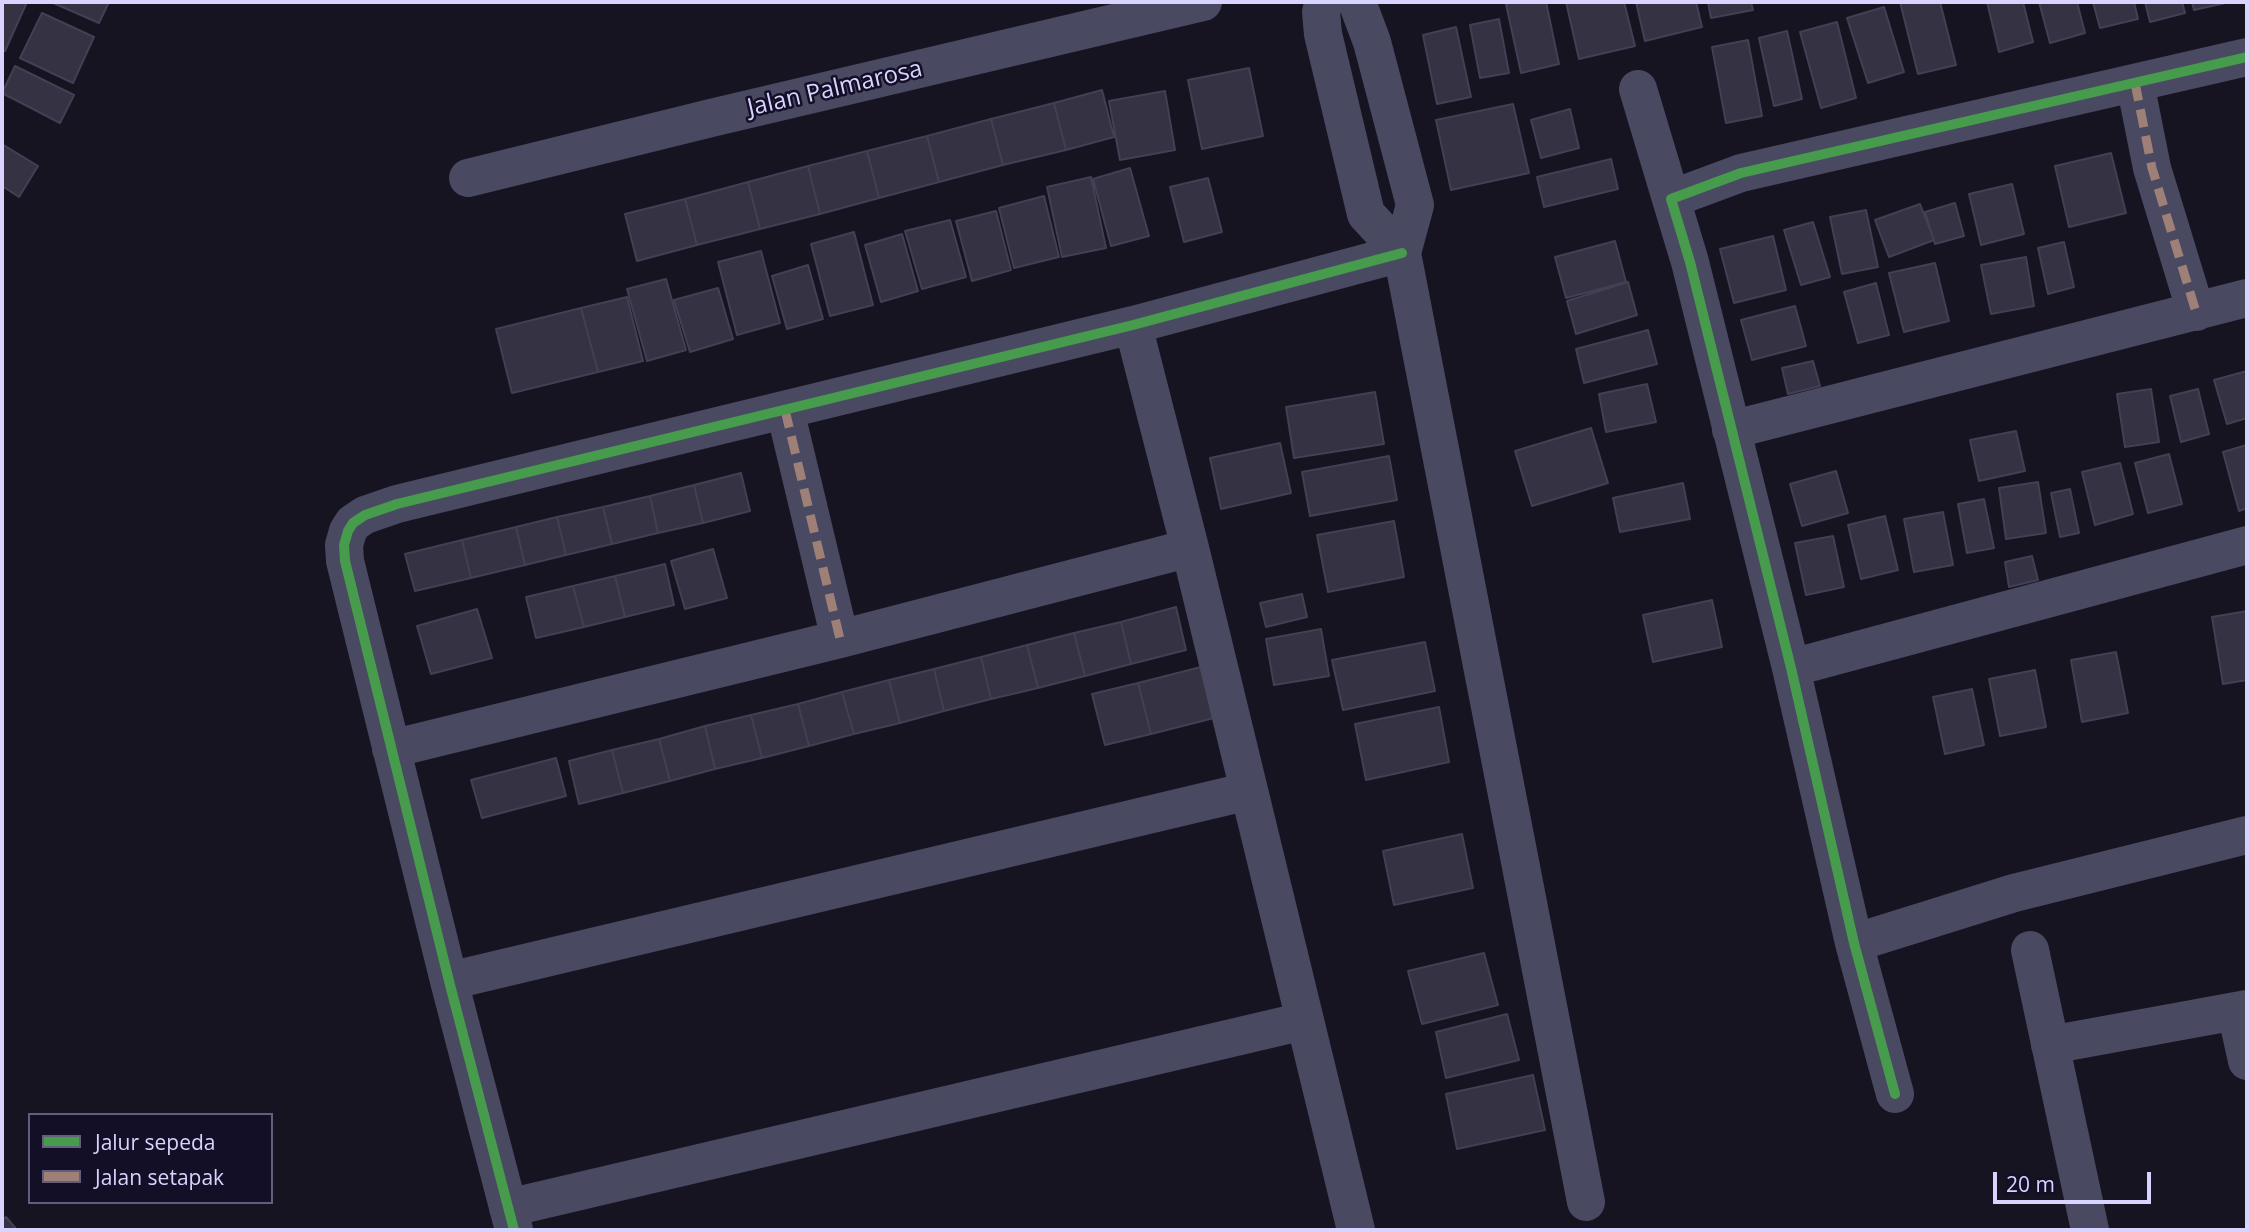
<!DOCTYPE html>
<style>
body{margin:0}
#map{position:relative;width:2249px;height:1232px;overflow:hidden;background:#161421;font-family:"Open Sans",sans-serif}
canvas{display:block}
.frame{position:absolute;inset:0;border:4px solid #d9d4ff;pointer-events:none}
.legend{position:absolute;left:28px;top:1113px;width:245px;height:91px;box-sizing:border-box;background:#130f26;border:2px solid #625e7d;margin:0;padding:9px 12px;list-style:none;font-size:21px;color:#d9d4ff}
.legend li{display:flex;align-items:center;gap:14px;height:35px}
.legend b{width:35px;border:2px solid #625e7d}
.scale{position:absolute;left:1993px;top:1172px;width:158px;height:32px;box-sizing:border-box;border:4px solid #d9d4ff;border-top:0;padding-left:9px;font-size:21px;line-height:24px;white-space:nowrap;color:#d9d4ff;-webkit-text-stroke:5px #130f26;paint-order:stroke}
</style>
<div id="map">
<canvas width="2249" height="1232"></canvas>
<div class="frame"></div>
<ul class="legend">
<li><b style="height:9px;background:#469c4c"></b>Jalur sepeda</li>
<li><b style="height:9px;background:#9e8076"></b>Jalan setapak</li>
</ul>
<div class="scale">20 m</div>
</div>
<script>
const context = document.querySelector('canvas').getContext('2d');
context.lineJoin = 'round';
function fillPath(path, color) { context.fillStyle = color; context.fill(path, 'evenodd'); }
const shape = rows => new Path2D(rows.map(r => 'M' + r).join(''));
function strokePath(path, color, width, dash) { context.strokeStyle = color; context.lineWidth = width; context.lineCap = dash ? 'butt' : 'round'; context.setLineDash(dash || []); context.stroke(path); }
function label(font, color, halo, rows, align = 'center') {
  context.font = font + ' "Open Sans",sans-serif'; context.lineWidth = 5; context.setLineDash([]); context.textBaseline = 'middle'; context.strokeStyle = halo; context.fillStyle = color; for (const [text, x, y, turn = 0] of rows) {
    context.save(); context.translate(x, y); context.rotate((+turn || 0) * Math.PI / 180); context.textAlign = isNaN(turn) ? turn : align; if (halo) context.strokeText(text, 0, 0); context.fillText(text, 0, 0); context.restore();
  }
}
const building = shape([
 [2,2,27,2,5,51,2,50,2,2],
 [51,2,109,2,99,23,51,2],
 [1515,2,1546,2,1559,64,1521,73,1506,4,1515,2],
 [1566,2,1624,2,1635,46,1579,59,1566,2],
 [1636,2,1696,2,1702,27,1645,41,1636,2],
 [1708,2,1751,2,1753,10,1711,18,1708,2],
 [1900,2,1940,2,1956,65,1918,74,1900,2],
 [1987,2,2023,2,2033,42,1999,52,1987,2],
 [2039,2,2077,2,2085,33,2050,43,2039,2],
 [2093,2,2134,2,2138,19,2100,28,2093,2],
 [2145,2,2182,2,2185,13,2150,22,2145,2],
 [2192,2,2230,2,2194,10,2192,2],
 [1884,7,1904,72,1868,83,1847,18,1884,7],
 [42,13,94,37,73,83,20,58,42,13],
 [1499,19,1509,73,1480,78,1470,25,1499,19],
 [1837,22,1856,98,1821,108,1800,32,1837,22],
 [1456,27,1471,97,1437,104,1423,35,1456,27],
 [1787,31,1802,99,1774,106,1759,38,1787,31],
 [1748,40,1762,116,1726,123,1712,47,1748,40],
 [15,66,74,95,60,123,2,93,15,66],
 [1249,68,1263,136,1202,149,1188,80,1249,68],
 [1102,90,1114,137,1066,150,1054,103,1102,90],
 [1165,91,1175,150,1120,160,1109,101,1165,91],
 [1054,103,1066,150,1003,165,991,119,1054,103],
 [1513,104,1529,173,1451,190,1436,120,1513,104],
 [1570,109,1579,148,1541,158,1531,120,1570,109],
 [991,119,1003,165,939,182,927,136,991,119],
 [927,136,939,182,879,198,867,151,927,136],
 [2,144,38,166,19,197,2,186,2,144],
 [867,151,879,198,820,214,808,166,867,151],
 [2111,153,2126,213,2069,227,2055,166,2111,153],
 [1611,159,1618,189,1544,207,1537,177,1611,159],
 [808,166,820,214,760,229,748,182,808,166],
 [1130,168,1149,236,1111,246,1093,179,1130,168],
 [1091,177,1106,248,1062,257,1047,187,1091,177],
 [1208,178,1222,232,1184,242,1170,187,1208,178],
 [748,182,760,229,697,245,685,199,748,182],
 [2012,184,2024,234,1981,245,1969,194,2012,184],
 [1044,196,1059,257,1014,268,999,208,1044,196],
 [685,199,697,245,637,261,625,214,685,199],
 [1955,203,1964,236,1935,244,1925,212,1955,203],
 [1920,204,1934,240,1889,257,1875,220,1920,204],
 [1866,210,1878,267,1842,274,1830,217,1866,210],
 [996,211,1011,270,972,281,956,221,996,211],
 [950,220,966,277,922,289,905,231,950,220],
 [1813,222,1830,277,1801,285,1784,230,1813,222],
 [854,232,873,305,830,316,811,244,854,232],
 [902,234,918,291,881,302,865,245,902,234],
 [1773,236,1786,290,1734,303,1720,249,1773,236],
 [1615,241,1626,282,1566,298,1555,257,1615,241],
 [2064,242,2074,287,2048,294,2038,248,2064,242],
 [761,251,780,323,737,335,718,262,761,251],
 [2026,257,2034,306,1991,314,1981,265,2026,257],
 [1935,263,1949,321,1904,332,1889,273,1935,263],
 [808,265,823,319,787,329,772,276,808,265],
 [666,279,686,350,647,361,627,289,666,279],
 [1628,282,1637,315,1576,334,1567,301,1628,282],
 [1876,283,1889,335,1858,343,1844,292,1876,283],
 [718,288,733,339,690,352,674,300,718,288],
 [627,297,643,361,598,372,581,308,627,297],
 [1795,306,1806,346,1752,360,1741,320,1795,306],
 [581,308,598,372,512,393,496,329,581,308],
 [1648,330,1657,364,1584,383,1576,349,1648,330],
 [1813,361,1820,386,1788,394,1782,368,1813,361],
 [2247,371,2247,418,2227,424,2214,380,2247,371],
 [1647,384,1656,422,1606,432,1599,394,1647,384],
 [2151,389,2159,442,2125,447,2117,394,2151,389],
 [2198,389,2209,434,2181,442,2170,396,2198,389],
 [1375,392,1384,444,1294,458,1286,407,1375,392],
 [1591,428,1608,483,1532,506,1515,451,1591,428],
 [2016,431,2025,471,1979,481,1970,440,2016,431],
 [1280,443,1291,493,1221,509,1210,458,1280,443],
 [2247,445,2247,508,2239,511,2223,452,2247,445],
 [2169,454,2182,504,2148,513,2135,463,2169,454],
 [1389,456,1397,500,1310,516,1302,472,1389,456],
 [2120,463,2133,514,2095,525,2082,472,2120,463],
 [1836,471,1848,513,1802,526,1790,484,1836,471],
 [741,473,750,511,703,523,694,485,741,473],
 [2038,482,2046,533,2006,539,1999,488,2038,482],
 [1683,483,1690,519,1620,532,1613,498,1683,483],
 [694,485,703,523,658,533,650,496,694,485],
 [2070,489,2079,533,2060,537,2051,493,2070,489],
 [650,496,658,533,612,544,603,507,650,496],
 [1984,499,1994,548,1967,553,1958,504,1984,499],
 [603,507,612,544,566,555,557,517,603,507],
 [1943,512,1953,565,1914,572,1904,519,1943,512],
 [1885,516,1898,570,1861,579,1848,525,1885,516],
 [557,517,566,555,525,565,516,527,557,517],
 [1394,521,1404,577,1328,592,1317,535,1394,521],
 [516,527,525,565,471,578,462,540,516,527],
 [1833,536,1844,587,1806,595,1795,543,1833,536],
 [462,540,471,578,415,591,405,554,462,540],
 [713,549,727,598,685,609,671,561,713,549],
 [2032,556,2038,580,2009,587,2005,562,2032,556],
 [665,564,674,605,625,617,615,576,665,564],
 [615,576,625,617,584,627,573,586,615,576],
 [573,586,584,627,536,638,526,597,573,586],
 [1302,594,1307,617,1266,627,1260,603,1302,594],
 [1712,600,1722,647,1653,662,1643,615,1712,600],
 [1176,607,1186,650,1131,664,1121,622,1176,607],
 [477,609,492,658,431,674,417,626,477,609],
 [2247,611,2247,680,2223,684,2212,617,2247,611],
 [1121,622,1131,664,1085,676,1074,633,1121,622],
 [1321,629,1329,676,1274,685,1266,639,1321,629],
 [1074,633,1085,676,1038,688,1027,645,1074,633],
 [1425,642,1435,691,1343,710,1332,660,1425,642],
 [1027,645,1038,688,991,699,981,657,1027,645],
 [2116,652,2128,713,2082,722,2071,660,2116,652],
 [981,657,991,699,944,711,934,669,981,657],
 [1205,666,1218,717,1151,734,1138,683,1205,666],
 [934,669,944,711,900,723,889,680,934,669],
 [2035,670,2046,727,2000,736,1989,679,2035,670],
 [889,680,900,723,854,734,842,692,889,680],
 [1138,683,1151,734,1105,745,1092,694,1138,683],
 [1972,689,1984,745,1945,754,1933,697,1972,689],
 [842,692,854,734,809,746,798,704,842,692],
 [798,704,809,746,762,758,751,715,798,704],
 [1439,707,1449,762,1366,780,1355,724,1439,707],
 [751,715,762,758,715,769,705,726,751,715],
 [705,726,715,769,670,781,659,739,705,726],
 [659,739,670,781,623,793,612,750,659,739],
 [612,750,623,793,579,804,569,761,612,750],
 [556,758,566,796,482,818,471,780,556,758],
 [1462,834,1473,888,1394,905,1383,851,1462,834],
 [1484,953,1498,1005,1422,1024,1408,971,1484,953],
 [1507,1014,1519,1060,1446,1078,1436,1032,1507,1014],
 [1533,1075,1545,1130,1457,1149,1446,1094,1533,1075],
 [6,1217,17,1230,2,1230,2,1220,6,1217]
]);
const street = shape([
 [1324,2,1321,12,1323,34,1366,214,1402,253],
 [1357,2,1372,42,1415,205,1402,253,1586,1202],
 [2135,83,2152,168,2196,312],
 [1638,89,1671,199],
 [468,178,711,118,1203,2],
 [1133,325,1190,548,1356,1230],
 [785,410,840,639],
 [1731,430,2247,298],
 [1791,668,2247,545],
 [391,749,840,639,1190,548],
 [1854,943,2014,893,2247,835],
 [2030,950,2090,1230],
 [449,981,1249,791],
 [2236,1011,2247,1061],
 [2050,1045,2247,1009],
 [1895,1094,1854,943,1791,668,1690,262,1671,199,1741,173,2247,57],
 [508,1208,1304,1021],
 [514,1230,449,981,345,561,344,545,348,531,353,523,365,515,397,504,1133,325,1402,253]
]);
const quiet = shape([
 [2135,83,2152,168,2196,312],
 [785,410,840,639]
]);
const cycleway = shape([
 [1895,1094,1854,943,1791,668,1690,262,1671,199,1741,173,2247,57],
 [514,1230,449,981,345,561,344,545,348,531,353,523,365,515,397,504,1133,325,1402,253]
]);
const streetNames = [
 ["Jalan Palmarosa",835,89,-13]
];
fillPath(building, '#343243');
strokePath(building, '#433f54', 2);
strokePath(street, '#4a4962', 38);
strokePath(quiet, '#9e8076', 9, [18, 9]);
strokePath(cycleway, '#469c4c', 10);
label('24px', '#d9d4ff', '#130f26', streetNames);
</script>
